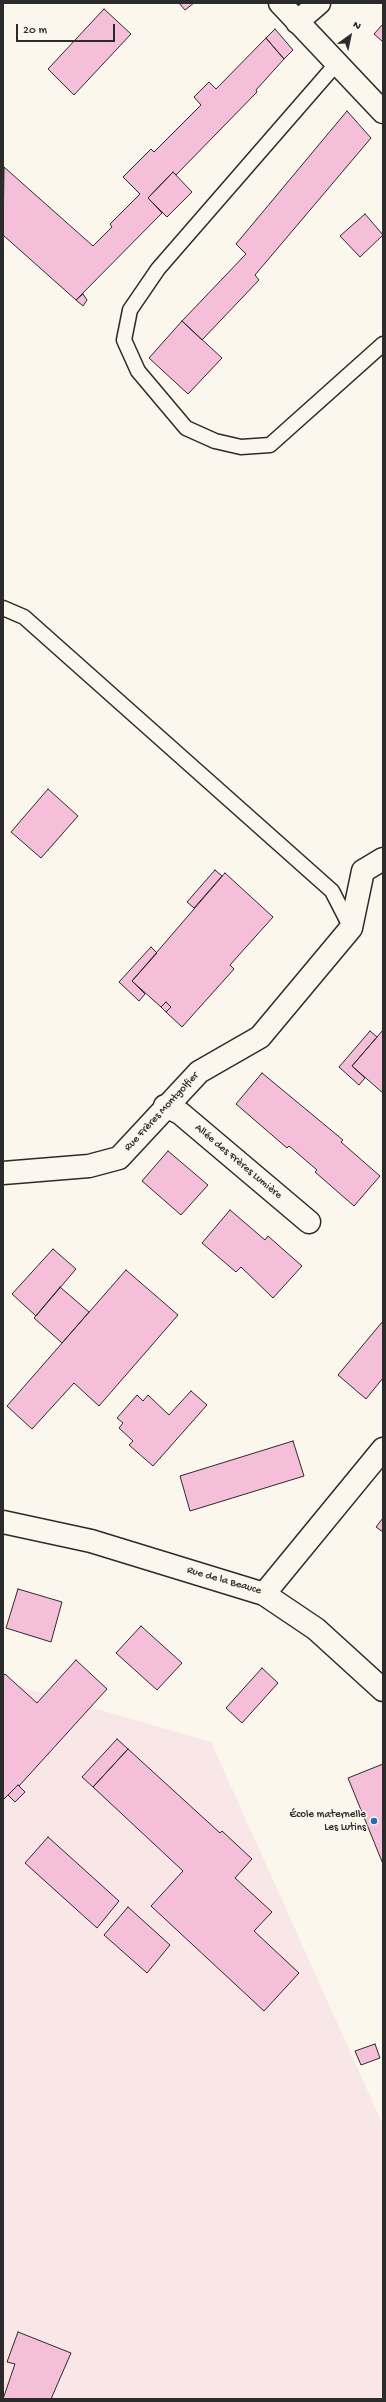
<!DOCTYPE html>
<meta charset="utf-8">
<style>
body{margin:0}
#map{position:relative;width:386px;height:2402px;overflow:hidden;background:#fbf7ec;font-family:"Gochi Hand",sans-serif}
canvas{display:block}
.frame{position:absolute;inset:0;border:4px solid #2b2b2b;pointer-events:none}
.north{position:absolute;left:330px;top:16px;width:40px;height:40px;-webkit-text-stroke:3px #fbf7ec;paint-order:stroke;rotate:33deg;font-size:11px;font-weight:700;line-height:16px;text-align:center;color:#2b2b2b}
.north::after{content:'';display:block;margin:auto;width:14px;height:18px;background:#2b2b2b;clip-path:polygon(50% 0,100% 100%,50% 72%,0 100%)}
.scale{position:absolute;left:16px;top:24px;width:99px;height:18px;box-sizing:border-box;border:2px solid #2b2b2b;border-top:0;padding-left:5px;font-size:12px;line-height:14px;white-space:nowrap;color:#2b2b2b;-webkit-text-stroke:3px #fbf7ec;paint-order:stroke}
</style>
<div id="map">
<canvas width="386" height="2402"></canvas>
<div class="frame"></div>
<div class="north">N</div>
<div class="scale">20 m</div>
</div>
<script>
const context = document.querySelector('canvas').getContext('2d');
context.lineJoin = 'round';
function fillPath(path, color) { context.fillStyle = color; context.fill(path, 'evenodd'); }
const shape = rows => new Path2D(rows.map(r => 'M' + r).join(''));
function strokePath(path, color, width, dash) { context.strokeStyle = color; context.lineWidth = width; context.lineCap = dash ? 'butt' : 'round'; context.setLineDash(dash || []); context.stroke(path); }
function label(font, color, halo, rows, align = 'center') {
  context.font = font + ' "Gochi Hand",sans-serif'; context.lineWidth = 3; context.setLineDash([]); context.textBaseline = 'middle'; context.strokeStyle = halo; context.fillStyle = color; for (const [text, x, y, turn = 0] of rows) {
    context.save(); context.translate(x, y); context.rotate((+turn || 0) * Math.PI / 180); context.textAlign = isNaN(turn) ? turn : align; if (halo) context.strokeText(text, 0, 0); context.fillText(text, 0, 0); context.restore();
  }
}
const built = shape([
 [3,1682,211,1742,383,2125,383,2399,3,2399]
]);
const building = shape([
 [179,3,194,3,185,10,179,3],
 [104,9,131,34,74,95,48,69,104,9],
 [383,24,383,42,374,34,383,24],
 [275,29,293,50,284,59,266,38,275,29],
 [266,38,284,59,256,90,257,92,176,175,173,172,148,198,162,213,76,300,3,235,4,167,93,246,112,227,110,224,140,194,123,177,151,149,154,152,201,105,194,97,209,82,216,89,266,38],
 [347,111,371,138,255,275,259,280,202,340,182,321,246,254,236,244,347,111],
 [173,172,192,192,167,217,148,198,173,172],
 [365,214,383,235,360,257,340,236,365,214],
 [83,294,87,300,83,306,76,300,83,294],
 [182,321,222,358,188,394,149,358,182,321],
 [48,789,78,816,41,858,11,832,48,789],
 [215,870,222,876,194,908,187,902,215,870],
 [225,873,273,917,230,965,234,969,182,1027,166,1012,171,1007,166,1002,161,1007,132,981,225,873],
 [151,947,157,953,132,981,145,994,139,1001,119,982,151,947],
 [166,1002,171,1007,166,1012,161,1007,166,1002],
 [383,1030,383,1093,352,1066,383,1030],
 [370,1031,377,1037,352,1066,365,1078,359,1085,339,1067,370,1031],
 [262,1073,343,1140,341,1142,380,1176,354,1206,315,1172,317,1170,289,1146,287,1148,236,1104,262,1073],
 [168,1151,208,1185,181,1215,142,1181,168,1151],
 [230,1210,265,1240,268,1236,302,1266,273,1298,241,1267,236,1272,202,1243,230,1210],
 [53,1249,76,1269,36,1316,12,1294,53,1249],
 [126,1270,178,1315,99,1406,74,1383,32,1429,7,1406,126,1270],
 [60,1287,89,1312,62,1343,34,1318,60,1287],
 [383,1321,383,1378,366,1399,338,1375,383,1321],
 [191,1391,207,1405,153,1466,129,1445,133,1441,119,1428,123,1423,117,1418,137,1395,143,1401,148,1395,169,1415,191,1391],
 [293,1441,304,1476,190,1511,180,1476,293,1441],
 [383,1518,383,1532,376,1527,383,1518],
 [18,1589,62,1602,51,1642,6,1628,18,1589],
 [141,1626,182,1663,157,1690,116,1653,141,1626],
 [76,1660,107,1689,19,1786,18,1785,3,1800,3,1676,5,1674,37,1703,76,1660],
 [262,1668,278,1683,242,1723,226,1708,262,1668],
 [117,1739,128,1749,93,1787,82,1777,117,1739],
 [128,1749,220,1833,222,1831,252,1859,235,1878,272,1912,254,1931,299,1973,264,2011,151,1906,183,1871,93,1787,128,1749],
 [383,1764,383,1864,348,1778,383,1764],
 [18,1785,25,1792,15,1802,8,1795,18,1785],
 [48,1837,119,1901,97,1928,25,1863,48,1837],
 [128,1907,170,1945,147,1973,104,1935,128,1907],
 [375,2044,380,2058,361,2065,355,2051,375,2044],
 [18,2332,71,2353,51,2399,3,2399,15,2364,7,2362,18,2332]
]);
const service = shape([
 [337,63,158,269,130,310,124,340,138,371,186,428,215,441,241,447,270,445,383,344],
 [3,608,24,617,332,891,351,928]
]);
const minor = shape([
 [280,3,383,112],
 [297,22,319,3],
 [165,1106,180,1113,309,1222],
 [3,1173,89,1166,119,1158,199,1072,260,1037,351,928,363,871,383,859],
 [3,1522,91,1541,264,1594,316,1629,383,1690],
 [264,1594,383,1449]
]);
const markers = [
 [374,1821,4,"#1f6fb2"]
];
const streetNames = [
 ["Rue Frères Montgolfier",162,1112,-47],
 ["Allée des Frères Lumière",238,1162,40],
 ["Rue de la Beauce",224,1581,16]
];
const poiNames = [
 ["École maternelle",366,1815],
 ["Les Lutins",366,1828]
];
fillPath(built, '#f9e6e7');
fillPath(building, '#f5bfda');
strokePath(building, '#2b2b2b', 1);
strokePath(service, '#2b2b2b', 17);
strokePath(minor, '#2b2b2b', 25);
strokePath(service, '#fbf7ec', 14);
strokePath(minor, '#fbf7ec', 22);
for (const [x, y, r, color] of markers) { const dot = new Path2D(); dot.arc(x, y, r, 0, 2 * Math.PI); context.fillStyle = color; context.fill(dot); strokePath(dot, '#fbf7ec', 1.5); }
label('11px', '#2b2b2b', '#fbf7ec', streetNames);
label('11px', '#2b2b2b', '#fbf7ec', poiNames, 'right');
</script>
